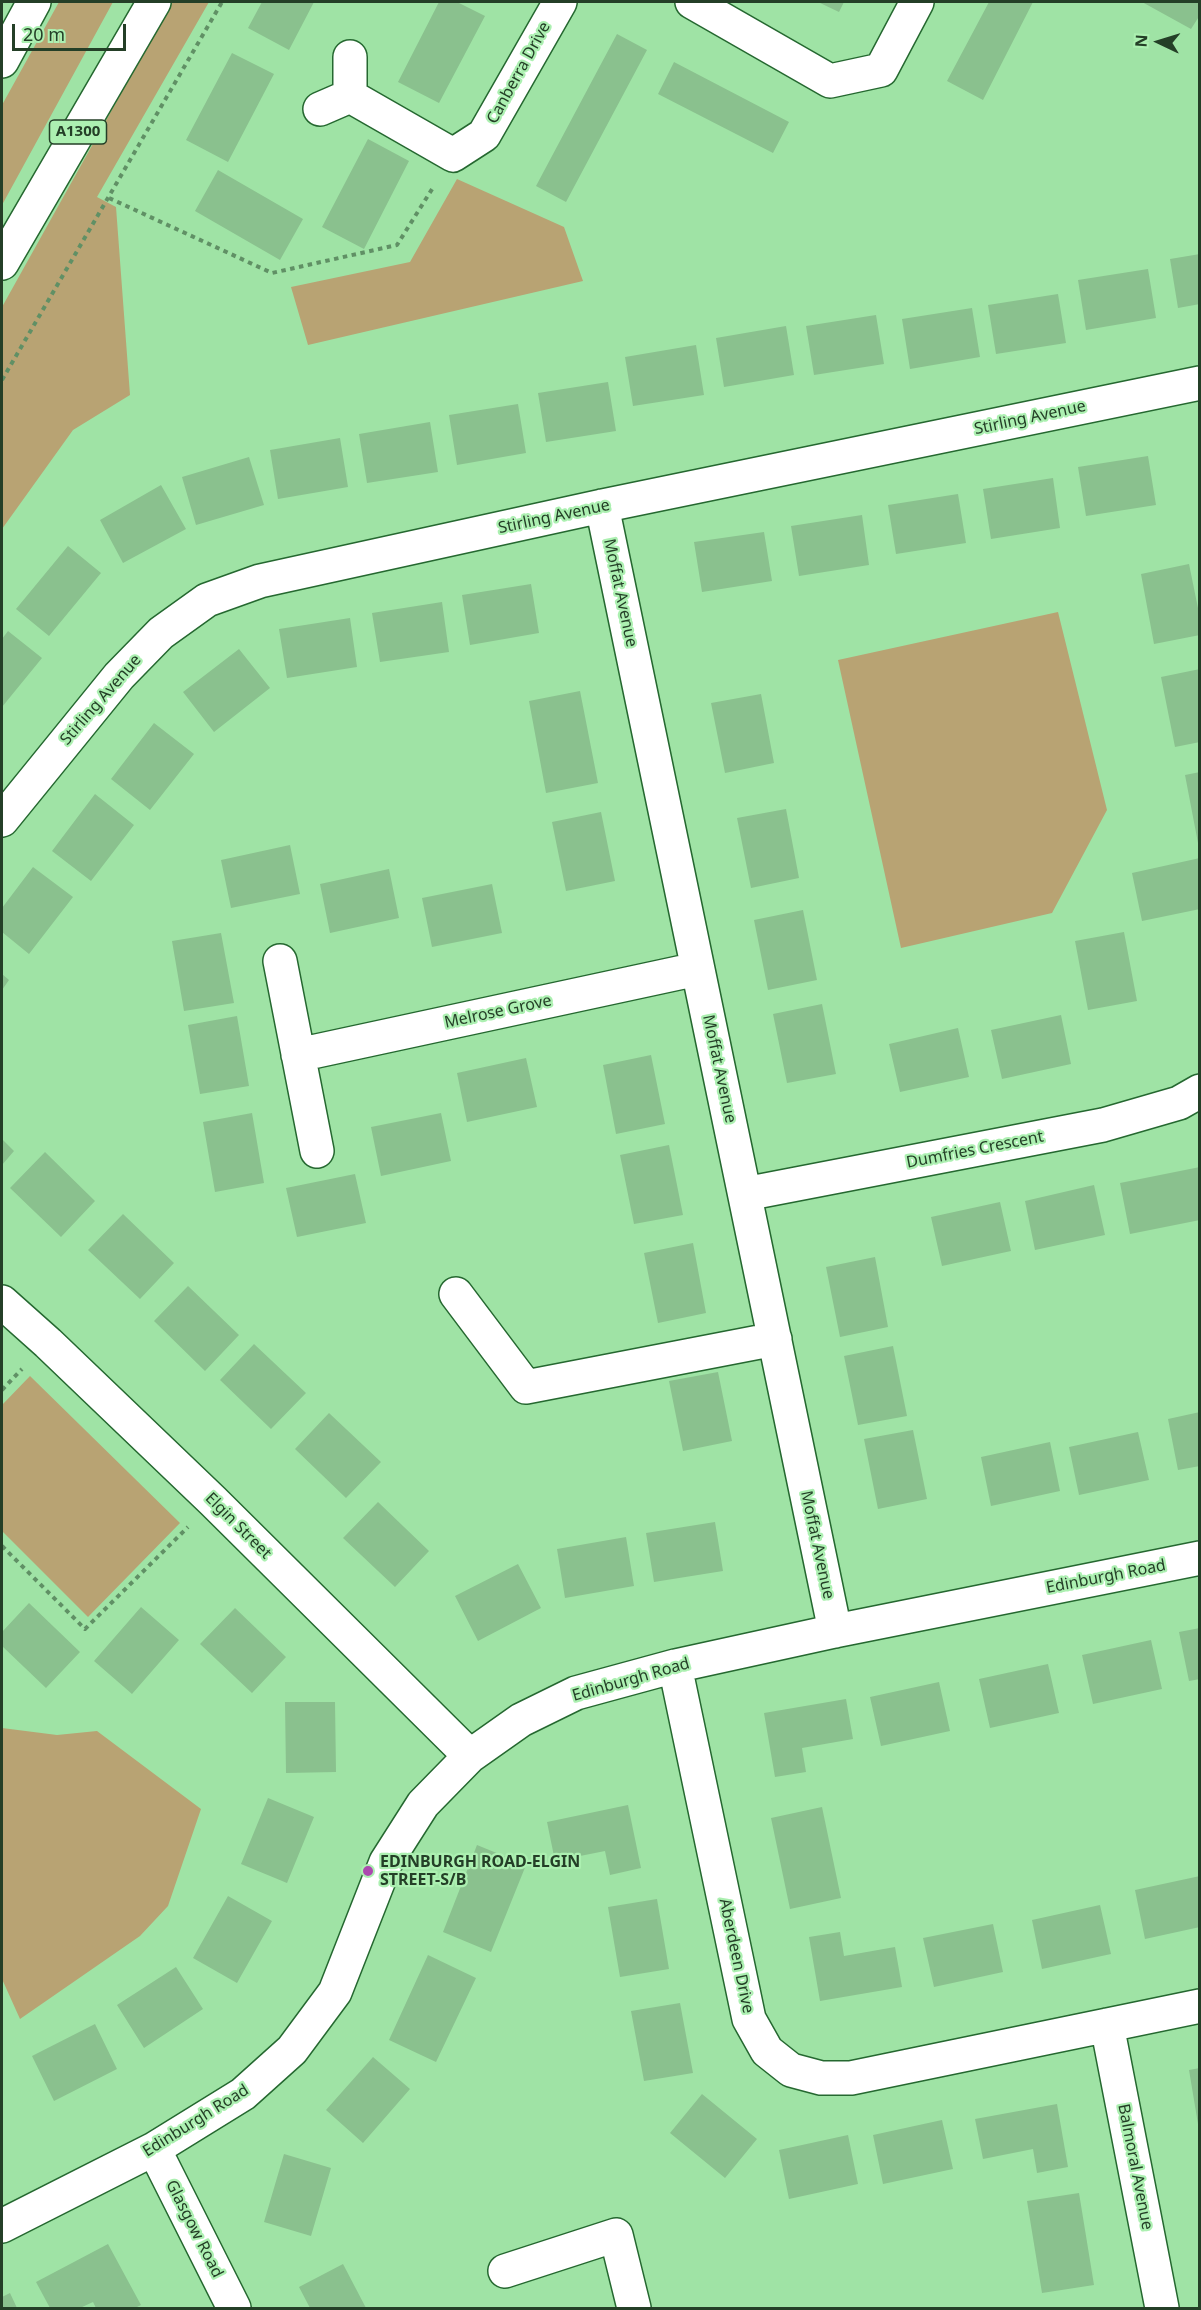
<!DOCTYPE html>
<style>
body{margin:0}
#map{position:relative;width:1201px;height:2310px;overflow:hidden;background:#9fe3a5;font-family:"Noto Sans",sans-serif}
canvas{display:block}
.frame{position:absolute;inset:0;border:3px solid #243f27;pointer-events:none}
.north{position:absolute;left:1129px;top:12px;width:60px;height:60px;-webkit-text-stroke:4px #acf0b1;paint-order:stroke;rotate:274deg;font-size:16px;font-weight:700;line-height:24px;text-align:center;color:#243f27}
.north::after{content:'';display:block;margin:auto;width:21px;height:27px;background:#243f27;clip-path:polygon(50% 0,100% 100%,50% 72%,0 100%)}
.scale{position:absolute;left:12px;top:24px;width:114px;height:27px;box-sizing:border-box;border:3px solid #243f27;border-top:0;padding-left:8px;font-size:18px;line-height:21px;white-space:nowrap;color:#243f27;-webkit-text-stroke:4px #acf0b1;paint-order:stroke}
</style>
<div id="map">
<canvas width="1201" height="2310"></canvas>
<div class="frame"></div>
<div class="north">N</div>
<div class="scale">20 m</div>
</div>
<script>
const context = document.querySelector('canvas').getContext('2d');
context.lineJoin = 'round';
function fillPath(path, color) { context.fillStyle = color; context.fill(path, 'evenodd'); }
const shape = rows => new Path2D(rows.map(r => 'M' + r).join(''));
function strokePath(path, color, width, dash) { context.strokeStyle = color; context.lineWidth = width; context.lineCap = dash ? 'butt' : 'round'; context.setLineDash(dash || []); context.stroke(path); }
function label(font, color, halo, rows, align = 'center') {
  context.font = font + ' "Noto Sans",sans-serif'; context.lineWidth = 4.5; context.setLineDash([]); context.textBaseline = 'middle'; context.strokeStyle = halo; context.fillStyle = color; for (const [text, x, y, turn = 0] of rows) {
    context.save(); context.translate(x, y); context.rotate((+turn || 0) * Math.PI / 180); context.textAlign = isNaN(turn) ? turn : align; if (halo) context.strokeText(text, 0, 0); context.fillText(text, 0, 0); context.restore();
  }
}
const green = shape([
 [59,2,113,2,2,205,2,105],
 [172,2,209,2,97,197,116,207,130,395,73,430,2,529,2,307],
 [457,179,564,227,583,281,308,345,291,287,410,262],
 [1058,612,1107,810,1052,913,901,948,838,660],
 [30,1376,180,1523,88,1617,2,1531,2,1405],
 [2,1728,57,1735,97,1731,201,1809,168,1906,140,1936,20,2019,2,1979]
]);
const building = shape([
 [262,2,314,2,289,50,248,28],
 [439,2,457,2,485,16,439,103,398,82],
 [818,2,844,2,839,12],
 [989,2,1033,2,983,100,947,81],
 [1142,2,1200,2,1200,15,1191,29],
 [617,34,647,50,566,202,536,186],
 [232,53,274,74,228,162,186,140],
 [674,62,789,122,773,153,658,94],
 [368,139,409,161,364,249,322,227],
 [218,170,303,219,280,260,195,211],
 [1200,254,1200,304,1178,308,1170,259],
 [1148,269,1156,318,1086,330,1078,280],
 [1058,294,1066,343,996,354,988,305],
 [972,308,980,357,910,369,902,319],
 [876,315,884,364,814,375,806,326],
 [786,326,794,375,724,387,716,338],
 [696,345,704,395,633,406,625,357],
 [608,382,616,431,546,442,538,393],
 [518,404,526,453,457,465,449,415],
 [430,422,438,472,367,483,359,434],
 [340,438,348,487,278,499,270,450],
 [1148,456,1156,505,1086,516,1078,467],
 [249,457,264,505,196,525,182,477],
 [1053,478,1060,528,991,539,983,489],
 [161,485,186,529,123,563,100,520],
 [958,494,966,543,896,554,888,505],
 [862,515,869,565,799,576,791,526],
 [764,532,772,581,702,592,694,542],
 [68,546,101,573,49,636,16,609],
 [1189,564,1200,618,1200,635,1154,644,1141,574],
 [531,584,539,633,470,645,462,595],
 [442,602,449,652,380,662,372,613],
 [350,618,357,667,287,678,279,629],
 [8,631,42,658,2,707,2,639],
 [239,649,270,688,214,732,183,692],
 [1200,669,1200,742,1175,747,1161,677],
 [580,691,598,783,546,793,529,701],
 [761,694,774,763,725,773,711,703],
 [154,723,194,754,150,810,111,779],
 [1200,772,1200,843,1198,843,1185,775],
 [95,794,134,825,91,881,52,851],
 [786,809,799,878,751,888,737,818],
 [601,812,615,881,566,891,552,822],
 [290,845,300,894,231,908,221,860],
 [1200,858,1200,909,1142,921,1132,873],
 [33,867,73,897,29,954,2,932,2,908],
 [389,869,399,918,330,933,320,884],
 [492,884,502,933,432,947,422,898],
 [803,910,817,980,768,990,754,920],
 [1124,932,1137,1001,1088,1010,1075,941],
 [221,933,234,1003,184,1011,172,941],
 [2,974,9,980,2,990],
 [822,1004,836,1074,787,1083,773,1014],
 [1061,1015,1071,1064,1002,1079,991,1030],
 [237,1016,249,1086,200,1094,188,1025],
 [958,1028,969,1077,900,1092,889,1044],
 [651,1055,665,1124,616,1134,603,1065],
 [526,1058,537,1107,467,1122,457,1073],
 [252,1113,264,1183,215,1192,203,1122],
 [441,1113,451,1161,381,1176,371,1127],
 [2,1139,14,1151,2,1165],
 [669,1145,683,1215,634,1224,620,1155],
 [45,1152,95,1201,61,1237,10,1188],
 [1200,1167,1200,1220,1130,1234,1120,1183],
 [355,1174,366,1223,297,1237,286,1188],
 [1094,1185,1105,1235,1035,1250,1025,1201],
 [1000,1202,1011,1251,942,1266,931,1217],
 [123,1214,174,1263,140,1299,88,1250],
 [693,1243,706,1313,658,1323,644,1253],
 [875,1257,888,1327,840,1337,826,1267],
 [188,1286,239,1335,205,1371,154,1321],
 [254,1344,306,1393,271,1429,220,1380],
 [893,1346,907,1416,858,1425,844,1356],
 [718,1372,732,1441,683,1451,669,1381],
 [1200,1412,1200,1466,1178,1470,1168,1419],
 [329,1413,381,1462,346,1498,295,1449],
 [913,1430,927,1499,878,1509,864,1439],
 [1138,1432,1149,1480,1079,1495,1069,1447],
 [1050,1442,1060,1491,991,1506,981,1457],
 [378,1502,429,1551,395,1587,343,1538],
 [715,1522,723,1571,654,1582,646,1533],
 [626,1537,634,1586,565,1598,557,1549],
 [518,1564,541,1608,478,1641,455,1596],
 [29,1603,80,1652,46,1688,2,1646,2,1632],
 [141,1607,179,1640,132,1694,94,1661],
 [235,1608,286,1657,252,1693,200,1644],
 [1200,1628,1200,1679,1189,1681,1179,1632],
 [1151,1640,1162,1689,1093,1704,1082,1655],
 [1048,1664,1059,1713,990,1728,979,1679],
 [939,1682,950,1731,881,1746,870,1697],
 [846,1699,853,1739,802,1748,806,1772,775,1777,764,1713],
 [285,1702,335,1702,336,1772,286,1773],
 [268,1798,314,1817,287,1883,241,1864],
 [628,1805,641,1868,610,1875,605,1851,555,1861,547,1822],
 [822,1807,841,1898,790,1909,771,1818],
 [477,1845,526,1865,491,1952,443,1932],
 [1200,1876,1200,1927,1145,1939,1135,1890],
 [228,1896,272,1921,237,1983,193,1958],
 [657,1899,669,1969,620,1977,608,1907],
 [1100,1905,1111,1954,1042,1969,1032,1920],
 [993,1924,1003,1972,934,1987,923,1938],
 [840,1932,844,1956,895,1947,902,1987,820,2001,809,1937],
 [428,1955,476,1978,436,2062,389,2040],
 [176,1967,203,2009,144,2048,117,2005],
 [680,2003,693,2073,644,2081,631,2011],
 [95,2024,117,2069,54,2101,32,2056],
 [373,2057,410,2089,363,2143,326,2110],
 [1200,2068,1200,2124,1198,2124,1189,2070],
 [702,2094,757,2139,725,2178,670,2133],
 [1057,2104,1068,2167,1037,2173,1033,2149,983,2159,975,2119],
 [942,2120,953,2169,883,2184,873,2135],
 [848,2135,858,2184,789,2199,779,2150],
 [284,2154,331,2168,311,2236,264,2222],
 [1079,2193,1094,2285,1042,2293,1027,2201],
 [108,2244,141,2305,135,2308,96,2308,93,2302,80,2308,50,2308,36,2282],
 [343,2264,366,2308,310,2308,299,2287],
 [10,2293,17,2308,2,2308,2,2297]
]);
const path = shape([
 [109,198,272,273,397,245,434,186],
 [2,380,222,2],
 [2,1390,22,1369],
 [2,1546,85,1629,188,1527]
]);
const minor = shape([
 [692,2,830,81,881,70,917,2],
 [350,96,453,155,484,135,560,2],
 [320,109,350,96,350,57],
 [602,506,835,1631],
 [2,820,119,676,161,633,207,600,260,581,602,506,1200,383],
 [280,961,317,1151],
 [298,1055,697,969],
 [745,1194,1103,1125,1179,1103,1200,1091],
 [456,1294,526,1387,775,1339],
 [2,1302,48,1343,213,1501,470,1756],
 [675,1666,749,2019,767,2051,791,2070,821,2078,851,2078,1200,2006],
 [1107,2025,1162,2308],
 [154,2149,234,2308],
 [2,2226,154,2149,243,2094,292,2050,335,1992,386,1862,423,1804,470,1756,521,1720,576,1693,675,1666,835,1631,1200,1558],
 [505,2271,616,2235,634,2308]
]);
const highway = shape([
 [2,61,34,2],
 [2,263,154,2]
]);
const markers = [
 [368,1871,6,"#ac49af"]
];
const shields = [
 [78,132,57]
];
const shieldNames = [
 ["A1300",78,132]
];
const streetNames = [
 ["Canberra Drive",519,73,-61],
 ["Stirling Avenue",1030,418,-12],
 ["Stirling Avenue",554,517,-12],
 ["Moffat Avenue",620,593,78],
 ["Stirling Avenue",101,700,-49],
 ["Melrose Grove",498,1012,-12],
 ["Moffat Avenue",719,1069,78],
 ["Dumfries Crescent",975,1150,-11],
 ["Elgin Street",238,1526,45],
 ["Moffat Avenue",817,1545,78],
 ["Edinburgh Road",1106,1577,-11],
 ["Edinburgh Road",631,1680,-16],
 ["Aberdeen Drive",736,1956,78],
 ["Edinburgh Road",196,2121,-32],
 ["Balmoral Avenue",1135,2167,79],
 ["Glasgow Road",194,2229,63]
];
const poiNames = [
 ["EDINBURGH ROAD-ELGIN",380,1862],
 ["STREET-S/B",380,1880]
];
fillPath(green, '#b8a373');
fillPath(building, '#8ac18e');
strokePath(minor, '#256830', 36);
strokePath(highway, '#256830', 36);
strokePath(path, '#609065', 4, [4.5, 4.5]);
strokePath(minor, '#fff', 33);
strokePath(highway, '#fff', 33);
for (const [x, y, r, color] of markers) { const dot = new Path2D(); dot.arc(x, y, r, 0, 2 * Math.PI); context.fillStyle = color; context.fill(dot); strokePath(dot, '#acf0b1', 2); }
for (const [x, y, w] of shields) { const box = new Path2D(); box.roundRect(x - w / 2, y - 12, w, 24, 4.5); context.fillStyle = '#acf0b1'; context.fill(box); strokePath(box, '#243f27', 1.5); }
label('bold 15px', '#243f27', null, shieldNames);
label('16px', '#243f27', '#acf0b1', streetNames);
label('bold 16px', '#243f27', '#acf0b1', poiNames, 'left');
</script>
